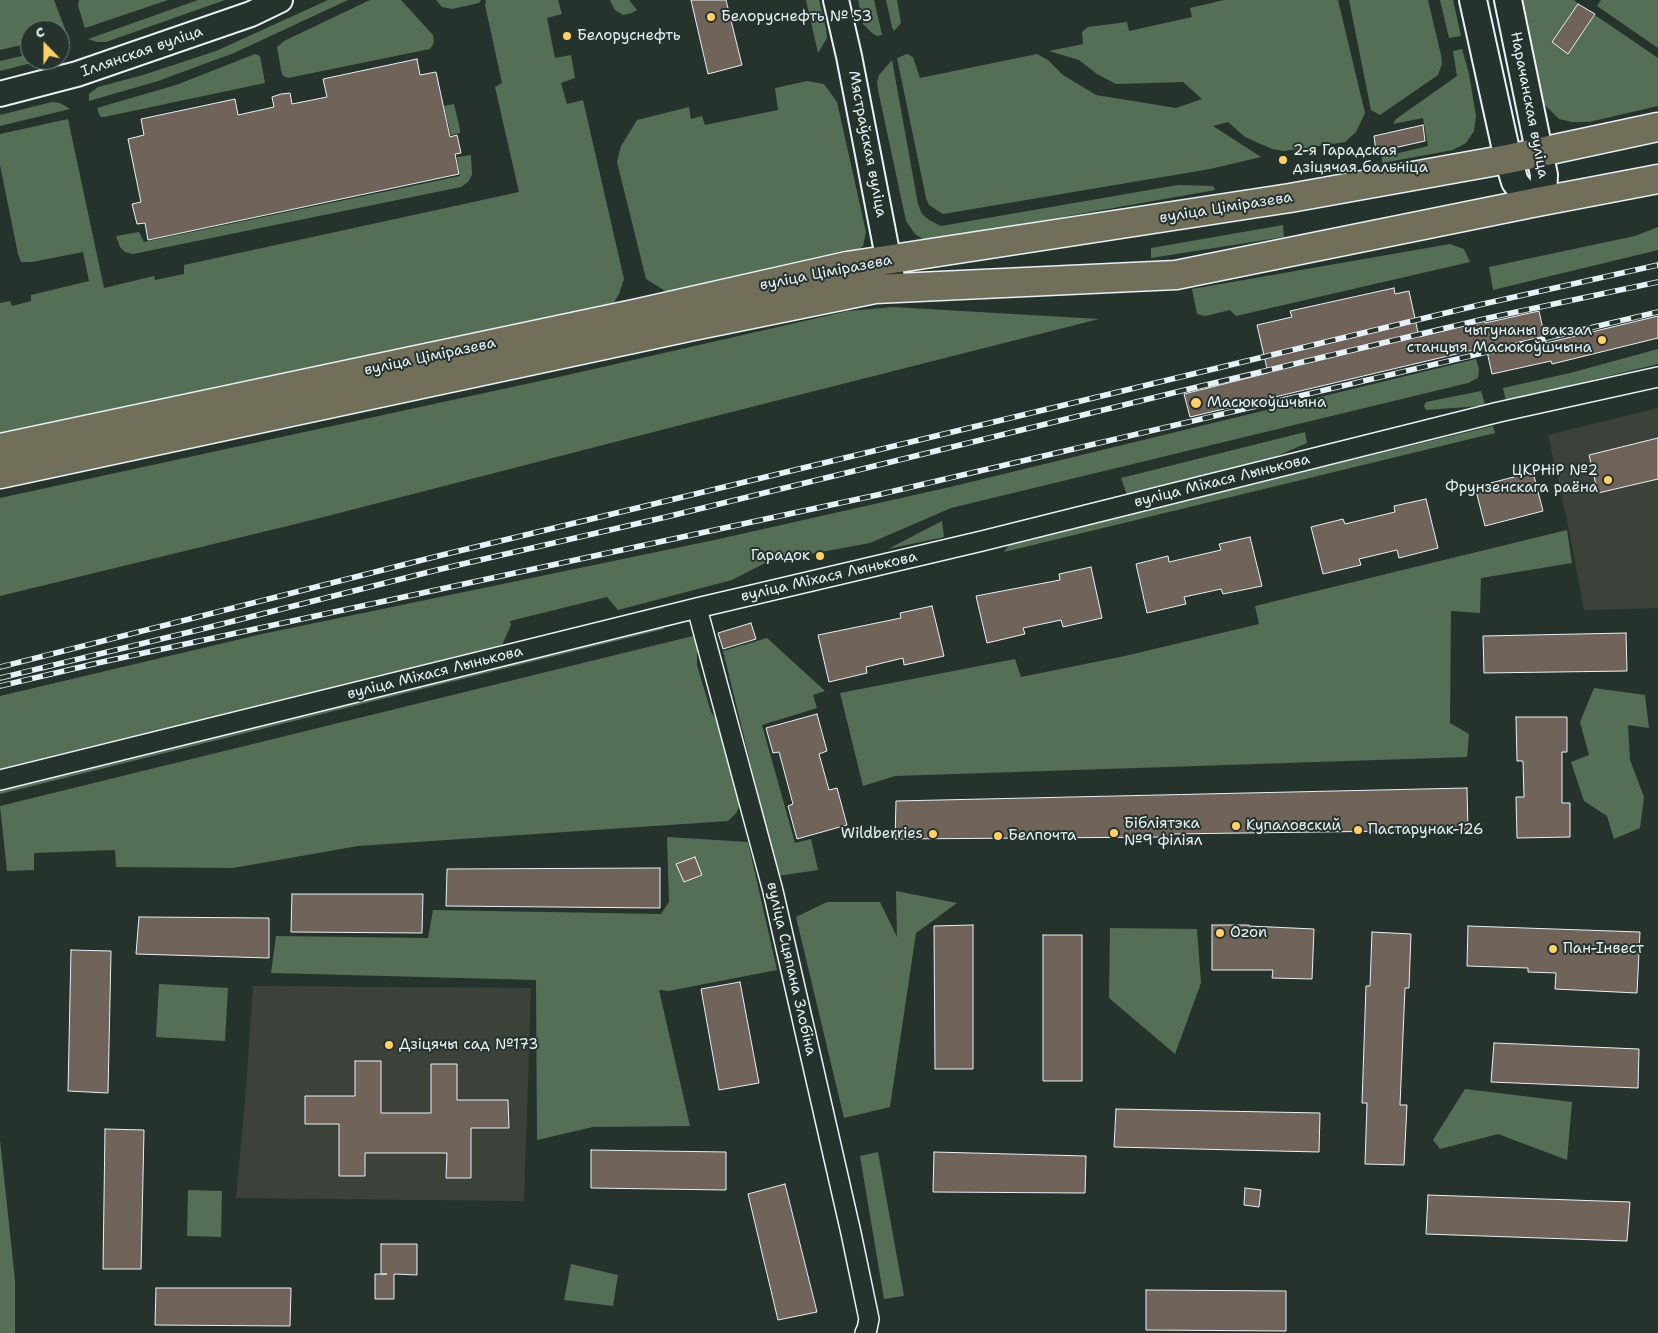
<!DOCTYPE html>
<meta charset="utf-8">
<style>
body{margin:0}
#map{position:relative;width:1658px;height:1333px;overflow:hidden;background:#26332d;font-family:"Shantell Sans",sans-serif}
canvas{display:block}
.north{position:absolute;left:20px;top:20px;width:50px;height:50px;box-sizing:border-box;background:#26332d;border:1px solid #747f7e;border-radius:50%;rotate:338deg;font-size:14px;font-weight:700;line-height:20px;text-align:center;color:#e8f1f8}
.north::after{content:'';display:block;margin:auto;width:18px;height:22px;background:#ffd166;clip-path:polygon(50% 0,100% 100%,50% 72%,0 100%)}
</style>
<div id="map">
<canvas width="1658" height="1333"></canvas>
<div class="north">С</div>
</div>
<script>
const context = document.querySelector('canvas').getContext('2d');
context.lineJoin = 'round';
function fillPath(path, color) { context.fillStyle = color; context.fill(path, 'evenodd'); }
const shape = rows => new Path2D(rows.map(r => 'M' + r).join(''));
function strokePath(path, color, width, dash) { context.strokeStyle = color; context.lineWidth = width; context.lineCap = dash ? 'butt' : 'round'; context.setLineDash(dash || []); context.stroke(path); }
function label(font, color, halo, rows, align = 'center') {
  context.font = font + ' "Shantell Sans",sans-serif'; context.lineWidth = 4; context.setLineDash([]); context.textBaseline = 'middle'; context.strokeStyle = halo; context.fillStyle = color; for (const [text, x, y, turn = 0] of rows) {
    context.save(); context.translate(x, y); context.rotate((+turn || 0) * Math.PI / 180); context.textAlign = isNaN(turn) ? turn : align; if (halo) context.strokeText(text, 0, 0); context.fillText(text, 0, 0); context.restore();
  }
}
const built = shape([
 [1658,408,1658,608,1584,610,1568,525,1548,435],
 [253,986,531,988,524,1201,236,1198,245,1102]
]);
const green = shape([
 [0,0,54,0,67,34,60,36,60,30,30,30,30,43,0,50],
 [79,0,168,0,85,28,78,6],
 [198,0,225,0,106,42,97,42,88,39],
 [328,0,348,0,234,53,158,81,89,101,89,94,98,87,143,75,216,51],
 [370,0,401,0,433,35,434,42,432,46,430,49,288,78,283,76,281,70,277,47,284,41],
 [436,0,481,0,479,3,452,9,442,7],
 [486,0,558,0,562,14,547,18,555,58,571,55,575,78,561,83,567,104,583,100,624,279,619,294,613,304,599,310,0,439,0,303,10,301,12,306,31,301,31,295,89,281,83,252,32,262,21,262,18,254,0,165,0,134,68,119,104,288,154,276,155,280,184,274,184,265,519,192,495,87,502,83,485,5],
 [611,0,629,0,637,10,632,13,623,15,615,10,610,1],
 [806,0,819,0,826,29,827,38,818,53],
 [858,0,874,0,882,35,877,36,872,33,863,24],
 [886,0,897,0,901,23,894,31,892,27],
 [1224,0,1338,0,1365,113,1356,132,1345,142,1284,151,1272,149,1245,137,1228,122,1213,126,1261,157,1210,169,943,214,929,205,926,198,897,58,907,54,913,57,920,78,1037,54,1048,60,1063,75,1096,95,1176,108,1202,99,1183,82,1116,84,1097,74,1079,60,1049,51,1083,44,1082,32,1088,27,1127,22,1129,31,1192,17,1190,8],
 [1349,0,1428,0,1441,55,1442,64,1438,75,1380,115,1371,110],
 [1440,0,1453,0,1461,36,1449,38],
 [1518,0,1574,0,1578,4,1552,42,1568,53,1595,15,1658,58,1658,106,1589,122,1572,122,1559,119,1544,104,1540,96],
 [1601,0,1658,0,1658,48,1597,6],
 [1462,49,1469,74,1476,116,1474,131,1466,143,1453,150,1382,163,1382,157,1428,146,1423,118,1393,124,1396,119,1457,76,1453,51],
 [30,54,30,60,43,60,0,71,0,61],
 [255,54,260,56,265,83,104,117,101,117,99,114,97,108,176,85],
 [892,60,918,204,922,214,929,220,941,226,1178,185,1213,186,1215,190,938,239,923,239,915,234,906,221,878,90,877,82,879,75],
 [807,81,824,84,837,102,866,232,863,246,854,253,667,292,646,279,617,162,621,146,637,120,689,107,691,119,702,116,705,125,778,110,775,88],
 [52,102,60,103,70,109,0,126,0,115],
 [454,104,460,129,460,133,451,135,444,106],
 [471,155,472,175,468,182,461,187,133,254,125,252,120,247,116,236,139,232,144,242,460,176,457,157],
 [1283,225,1284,237,1151,258,1151,248],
 [1658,227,1658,250,1493,290,1489,267,1635,236],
 [1450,244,1464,249,1470,262,1236,316,1230,310,1205,316,1197,314,1192,289],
 [893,307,1099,319,704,419,316,519,0,596,0,498,563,376,848,311],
 [1658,349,1658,364,1506,401,1503,388,1570,373],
 [1476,359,1479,369,1478,378,1468,383,951,508,870,543,767,562,732,580,618,610,607,597,510,621,511,625,502,645,0,770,0,696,262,634,719,539,950,487],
 [1481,391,1485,404,1480,406,1426,410,1424,406,1426,402],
 [1493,426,1495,433,1004,552,1009,545,1030,538],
 [1305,432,1307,443,1268,460,1127,495,1121,478],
 [942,521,944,537,888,549],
 [1567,530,1572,563,1481,578,1480,613,1451,611,1450,723,1469,734,1467,757,895,776,863,786,840,693,1015,659,1021,677,1125,656,1259,624,1255,606],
 [661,625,664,629,0,794,0,790],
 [697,635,697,665,711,712,719,723,740,804,737,812,728,821,358,846,233,868,116,867,115,850,34,853,34,870,7,871,0,806],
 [767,638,825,691,813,695,817,708,762,725,795,843,811,839,818,870,778,876,723,651],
 [1594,688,1645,695,1649,728,1628,725,1630,760,1644,797,1640,828,1614,839,1607,816,1584,801,1571,762,1589,755,1580,722],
 [667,837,748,842,777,970,668,991,659,990,690,1126,593,1127,537,1140,536,980,271,973,276,936,428,938,433,910,661,914,669,902],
 [896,891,957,903,916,933,890,1107,844,1118,796,917,827,902,880,902,897,937],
 [1110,928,1197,929,1201,983,1175,1054,1109,998],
 [159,984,228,988,225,1041,156,1037],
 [1465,1089,1572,1102,1567,1160,1498,1134,1440,1149,1433,1140],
 [0,1140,15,1280,15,1333,0,1333],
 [878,1152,904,1296,884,1299,860,1156],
 [188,1190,222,1191,221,1237,187,1236],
 [571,1264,618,1275,613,1306,564,1300]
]);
const building = shape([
 [691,0,726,0,742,65,708,74,691,0],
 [1578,4,1595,14,1568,54,1552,42,1578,4],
 [417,59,420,75,436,72,450,137,457,135,461,153,455,154,459,174,148,240,145,223,137,224,132,204,141,202,128,139,144,135,141,119,235,99,238,115,274,107,272,97,281,94,290,93,292,104,327,97,323,79,417,59],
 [1423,125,1425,141,1376,152,1374,136,1423,125],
 [1394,288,1395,294,1409,291,1419,337,1484,321,1485,323,1539,311,1546,343,1658,316,1658,338,1552,364,1551,361,1492,374,1486,347,1190,417,1184,394,1268,373,1257,325,1292,317,1290,311,1394,288],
 [1658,438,1658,479,1598,493,1589,455,1658,438],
 [1533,472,1543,511,1485,526,1475,487,1533,472],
 [1426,499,1438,548,1399,558,1397,550,1359,559,1361,565,1323,574,1311,527,1343,519,1345,524,1395,512,1394,506,1426,499],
 [1250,537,1262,586,1223,594,1221,589,1184,597,1186,604,1147,613,1136,564,1168,556,1169,562,1221,550,1219,544,1250,537],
 [1091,567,1102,618,1063,627,1061,620,1023,628,1025,634,987,643,976,596,1060,580,1059,574,1091,567],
 [932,606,944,656,904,665,903,658,866,667,867,673,829,682,818,635,901,618,900,613,932,606],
 [751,623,756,639,723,649,718,633,751,623],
 [1626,633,1627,671,1484,673,1483,636,1626,633],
 [817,714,827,751,819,754,829,790,837,788,847,825,797,839,788,806,793,804,779,752,773,753,766,728,817,714],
 [1516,717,1567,717,1567,752,1562,752,1562,803,1570,803,1570,837,1517,838,1516,797,1524,797,1523,761,1517,761,1516,717],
 [1467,788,1468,830,1170,834,1170,837,895,839,896,801,1467,788],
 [695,857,702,875,684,882,676,864,695,857],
 [660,868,660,908,446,906,447,869,660,868],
 [292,894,423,894,422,933,291,932,292,894],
 [139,917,269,918,269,958,136,954,139,917],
 [973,925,973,1069,935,1069,934,926,973,925],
 [1212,925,1249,925,1249,926,1314,929,1312,979,1272,978,1273,970,1212,970,1212,925],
 [1468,926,1640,932,1637,993,1555,989,1556,973,1528,972,1528,968,1467,966,1468,926],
 [1372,932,1411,934,1409,988,1405,988,1400,1105,1407,1105,1404,1165,1365,1164,1367,1103,1362,1103,1366,986,1370,986,1372,932],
 [1043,935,1082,935,1082,1081,1043,1081,1043,935],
 [71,950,111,951,108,1093,68,1091,71,950],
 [740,982,759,1083,719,1090,701,989,740,982],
 [1494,1043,1639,1049,1638,1088,1491,1082,1494,1043],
 [355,1061,381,1061,381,1113,431,1113,431,1064,457,1064,457,1100,508,1100,509,1128,471,1128,471,1178,446,1178,447,1153,365,1153,365,1176,339,1176,339,1124,305,1124,305,1096,355,1096,355,1061],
 [1116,1109,1320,1113,1319,1152,1114,1147,1116,1109],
 [105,1129,144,1130,141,1269,103,1269,105,1129],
 [591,1150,726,1152,726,1190,591,1188,591,1150],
 [934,1152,1086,1156,1085,1193,933,1192,934,1152],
 [785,1184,817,1312,778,1320,748,1194,785,1184],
 [1245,1188,1261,1190,1259,1207,1244,1205,1245,1188],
 [1428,1195,1630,1202,1627,1241,1426,1234,1428,1195],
 [381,1244,417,1244,417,1275,394,1274,394,1299,375,1299,375,1274,387,1274,381,1274,381,1244],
 [156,1288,291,1288,290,1326,155,1325,156,1288],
 [1146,1290,1286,1291,1286,1331,1146,1330,1146,1290]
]);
const minor = shape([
 [697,608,773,891,851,1233,869,1319,867,1329,865,1333],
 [0,780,697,608,982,541,1499,412,1658,377]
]);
const tertiary = shape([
 [836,0,849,56,894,288],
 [0,94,77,74,251,14,280,0]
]);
const secondary = shape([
 [1473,0,1508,159,1515,182,1527,197,1537,202,1543,196,1544,175,1508,0]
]);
const primary = shape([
 [0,448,639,313,847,266,1290,198,1508,159,1658,127],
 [0,474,693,326,875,289,1176,275,1537,202,1658,179]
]);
const rail = shape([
 [0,667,438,556,1483,304,1658,265],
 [0,678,198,630,441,569,666,517,1193,388,1488,318,1658,282],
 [0,686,102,662,877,495,1658,312]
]);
const markers = [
 [711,17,5,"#ffd166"],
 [567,36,5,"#ffd166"],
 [1283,160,5,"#ffd166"],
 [1602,340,5,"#ffd166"],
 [1196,403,6,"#ffd166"],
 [1608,480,5,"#ffd166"],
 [820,556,5,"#ffd166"],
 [1236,826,5,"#ffd166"],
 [1358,830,5,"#ffd166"],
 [1114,833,5,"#ffd166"],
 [933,834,5,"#ffd166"],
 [998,836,5,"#ffd166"],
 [1220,933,5,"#ffd166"],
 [1553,949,5,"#ffd166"],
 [389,1045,5,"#ffd166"]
];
const poiNames = [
 ["Белоруснефть № 53",721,17],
 ["Белоруснефть",577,36],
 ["2-я Гарадская",1293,151],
 ["дзіцячая бальніца",1293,168],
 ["чыгунаны вакзал",1592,331,"right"],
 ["станцыя Масюкоўшчына",1592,348,"right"],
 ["Масюкоўшчына",1207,403],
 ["ЦКРНіР №2",1598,471,"right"],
 ["Фрунзенскага раёна",1598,488,"right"],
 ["Гарадок",810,556,"right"],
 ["Бібліятэка",1124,824],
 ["№9 філіял",1124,841],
 ["Купаловский",1246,826],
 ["Пастарунак-126",1368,830],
 ["Wildberries",923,834,"right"],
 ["Белпочта",1008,836],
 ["Ozon",1230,933],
 ["Пан-Інвест",1563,949],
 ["Дзіцячы сад №173",399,1045]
];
const streetNames = [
 ["Іллянская вуліца",142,52,-19],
 ["Нарачанская вуліца",1529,105,79],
 ["Мястраўская вуліца",867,144,79],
 ["вуліца Ціміразева",1226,208,-9],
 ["вуліца Ціміразева",826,273,-11],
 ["вуліца Ціміразева",430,357,-12],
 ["вуліца Міхася Лынькова",1222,481,-14],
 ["вуліца Міхася Лынькова",829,577,-13],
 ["вуліца Міхася Лынькова",435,673,-14],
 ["вуліца Сцяпана Злобіна",791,969,77]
];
fillPath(built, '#3c423a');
fillPath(green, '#546f56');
fillPath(building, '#70645a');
strokePath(building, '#e8f1f8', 1);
strokePath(minor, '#e8f1f8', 22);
strokePath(tertiary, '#e8f1f8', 28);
strokePath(secondary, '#e8f1f8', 30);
strokePath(primary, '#e8f1f8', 31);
strokePath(minor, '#26332d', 19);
strokePath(tertiary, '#26332d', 24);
strokePath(secondary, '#26332d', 26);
strokePath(primary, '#716e59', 28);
strokePath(rail, '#e8f1f8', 5.5);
strokePath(rail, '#26332d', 4, [11]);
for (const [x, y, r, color] of markers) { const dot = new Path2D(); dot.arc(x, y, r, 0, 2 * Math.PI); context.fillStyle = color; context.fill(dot); strokePath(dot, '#26332d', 2); }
label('15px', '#e8f1f8', '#26332d', poiNames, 'left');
label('15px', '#e8f1f8', '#26332d', streetNames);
</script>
